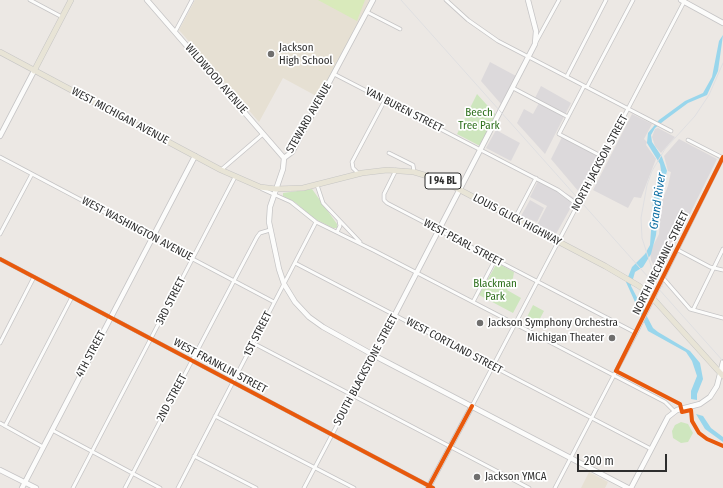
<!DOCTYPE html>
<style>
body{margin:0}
#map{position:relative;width:723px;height:488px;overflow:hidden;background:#ece8e4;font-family:"Fira Sans Condensed",sans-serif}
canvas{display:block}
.scale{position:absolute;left:577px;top:454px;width:90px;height:18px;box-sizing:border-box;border:2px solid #2e2e2e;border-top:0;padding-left:5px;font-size:12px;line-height:14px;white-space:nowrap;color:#2e2e2e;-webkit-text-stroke:3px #fff;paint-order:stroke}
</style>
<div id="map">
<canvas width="723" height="488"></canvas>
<div class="scale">200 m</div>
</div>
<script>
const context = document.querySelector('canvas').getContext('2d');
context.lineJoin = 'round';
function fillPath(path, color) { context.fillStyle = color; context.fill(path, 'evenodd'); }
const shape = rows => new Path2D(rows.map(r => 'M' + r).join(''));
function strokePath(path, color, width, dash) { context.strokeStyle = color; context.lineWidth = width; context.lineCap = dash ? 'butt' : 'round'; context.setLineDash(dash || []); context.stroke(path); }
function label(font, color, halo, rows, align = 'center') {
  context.font = font + ' "Fira Sans Condensed",sans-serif'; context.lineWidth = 3.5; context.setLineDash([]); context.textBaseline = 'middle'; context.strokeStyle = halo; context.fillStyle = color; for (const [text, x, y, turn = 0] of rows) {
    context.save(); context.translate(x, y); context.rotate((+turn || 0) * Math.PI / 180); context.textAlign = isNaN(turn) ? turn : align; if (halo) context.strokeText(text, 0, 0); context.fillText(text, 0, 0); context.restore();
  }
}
const industrial = shape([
 [490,62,516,76,501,104,481,81],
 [541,86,571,103,545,154,517,123,524,109,533,114,539,103,534,100],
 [632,114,652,124,644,139,647,142,646,145,656,159,641,198,634,197,628,208,593,190],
 [658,128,675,137,661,153,655,146,652,137,655,129],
 [496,130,520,143,511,161,486,148],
 [562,137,598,156,579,192,551,159],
 [679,139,717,159,659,276,651,260,650,252,659,234,661,203,668,186,671,172,668,171,664,156],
 [539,179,573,197,575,200,556,234,537,225,547,206,530,197],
 [530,200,544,208,537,222,521,216]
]);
const education = shape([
 [195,0,370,0,320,98,283,78,259,122,179,30],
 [589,472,608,482,605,488,581,488]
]);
const green = shape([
 [477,94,496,115,480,146,457,134],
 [312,189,337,224,337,228,333,228,313,218,296,203,283,196,283,193],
 [497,263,514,272,513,278,507,290,521,298,513,313,479,295],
 [533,305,544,311,536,326,525,321],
 [681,422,688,424,693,433,688,442,681,443,673,438,672,431,675,425]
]);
const pitch = shape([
 [318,0,365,0,357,21]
]);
const water = shape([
 [723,35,718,71,707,95,688,103,665,120,655,128,651,135,652,142,662,157,667,171,660,196,656,235,651,254,643,267,635,272,631,286,653,328,658,332,690,351,700,363,703,379,697,394,697,400,691,399,691,391,697,376,692,361,686,352,648,331,626,282,632,267,645,254,650,245,653,202,661,170,660,164,647,143,648,133,659,120,685,101,703,93,712,77,719,41],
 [696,414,703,416,711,428,723,437,723,442,705,429]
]);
const street = shape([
 [30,0,62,17],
 [446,0,468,20,498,41,671,131],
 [367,12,400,29],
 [175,32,192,0],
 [536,42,559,0],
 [334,74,558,190,578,205],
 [567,76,606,0],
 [584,86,559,134,603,157],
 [587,87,633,0],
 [513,88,568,117],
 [688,140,723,158],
 [389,153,413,165,414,172],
 [0,157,274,302],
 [221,170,263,134],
 [396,170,384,194,384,200,387,203,636,333],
 [358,173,353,168,352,162,385,100],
 [317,185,323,203,360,242],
 [262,189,291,202,316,222,375,251,665,402,674,411],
 [515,218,536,178],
 [337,232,340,226,339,221],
 [0,234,32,174],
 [678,250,710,267,723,270],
 [0,259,433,488],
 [295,263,651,449],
 [663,278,690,309,723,318],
 [473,302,495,260],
 [693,310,723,249],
 [0,343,34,277],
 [253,343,529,488],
 [472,406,684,2],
 [215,416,354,488],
 [0,423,43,447],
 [5,426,72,297],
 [52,430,160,488],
 [194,456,256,488],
 [73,488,235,177],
 [125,488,257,237,260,233,270,230],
 [178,488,316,222],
 [304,488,374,355],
 [555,488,636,333,723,157]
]);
const secondary = shape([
 [147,0,284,158],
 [681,0,723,23],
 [0,136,34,71],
 [284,158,283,169,270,207,269,222,279,269,284,284,295,302,309,317,323,327,377,357,628,488],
 [284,158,292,152,373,0],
 [374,355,535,44,536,31,528,0],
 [0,470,36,488],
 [22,488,195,156],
 [428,488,472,406],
 [631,488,668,417,677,410,700,404,710,397,717,386,723,362]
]);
const primary = shape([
 [0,52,221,170,260,187,276,189,303,188,362,173,387,170,414,172,441,180,605,266,639,286,648,293,723,376],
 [34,71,71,0]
]);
const rail = shape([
 [401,0,723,361],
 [663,287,652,269,642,238,641,218,647,185,652,171,665,149,695,116,709,95,723,63]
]);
const cycleway = shape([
 [723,157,616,371,680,404,682,412,691,410,692,421,699,433,707,439,723,446],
 [0,259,433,488],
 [428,488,472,406]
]);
const markers = [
 [271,54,4,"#706f6e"],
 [480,323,4,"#706f6e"],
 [612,338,4,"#706f6e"],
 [477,477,4,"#706f6e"]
];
const shields = [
 [443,181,36]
];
const shieldNames = [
 ["I 94 BL",443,181]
];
const poiNames = [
 ["Jackson",279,48],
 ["High School",279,61],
 ["Jackson Symphony Orchestra",488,323],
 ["Michigan Theater",604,338,"right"],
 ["Jackson YMCA",485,477]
];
const streetNames = [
 ["WILDWOOD AVENUE",216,79,49],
 ["VAN BUREN STREET",404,110,27],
 ["WEST MICHIGAN AVENUE",120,116,28],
 ["STEWARD AVENUE",309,118,-60],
 ["NORTH JACKSON STREET",600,163,-62],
 ["LOUIS GLICK HIGHWAY",517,220,28],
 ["WEST WASHINGTON AVENUE",137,229,28],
 ["WEST PEARL STREET",463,243,28],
 ["NORTH MECHANIC STREET",661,263,-64],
 ["3RD STREET",171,301,-63],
 ["1ST STREET",258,334,-63],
 ["WEST CORTLAND STREET",454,346,28],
 ["4TH STREET",91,354,-62],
 ["WEST FRANKLIN STREET",220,366,28],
 ["SOUTH BLACKSTONE STREET",366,370,-62],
 ["2ND STREET",172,398,-62]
];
const parkNames = [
 ["Beech",479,113],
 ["Tree Park",479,126],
 ["Blackman",495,284],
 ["Park",495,297]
];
const waterNames = [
 ["Grand River",658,201,-82]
];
fillPath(industrial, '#dcd9db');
fillPath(education, '#e6e0d3');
fillPath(green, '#cee6be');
fillPath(pitch, '#d9eabb');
fillPath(water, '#99d6ec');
strokePath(street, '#c5c4c5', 4.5);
strokePath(secondary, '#c5c4c5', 6);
strokePath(primary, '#c6c5c4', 6);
strokePath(street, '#fcfcfb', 3);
strokePath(secondary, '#fcfcfb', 4.5);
strokePath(primary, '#e8e4d6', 5);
strokePath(rail, '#dfdfe1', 1);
strokePath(cycleway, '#e8590c', 4);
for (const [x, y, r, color] of markers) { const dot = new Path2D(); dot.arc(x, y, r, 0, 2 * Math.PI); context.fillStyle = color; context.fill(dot); strokePath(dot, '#fff', 1.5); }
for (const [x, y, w] of shields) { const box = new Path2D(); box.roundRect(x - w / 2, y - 8, w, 16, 3); context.fillStyle = '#fff'; context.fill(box); strokePath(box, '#2e2e2e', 1); }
label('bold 10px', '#2e2e2e', null, shieldNames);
label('11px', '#2e2e2e', '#fff', poiNames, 'left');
label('11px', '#2e2e2e', '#fff', streetNames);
label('11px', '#2c6e1b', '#fff', parkNames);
label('italic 12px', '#0d6fa3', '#fff', waterNames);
</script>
